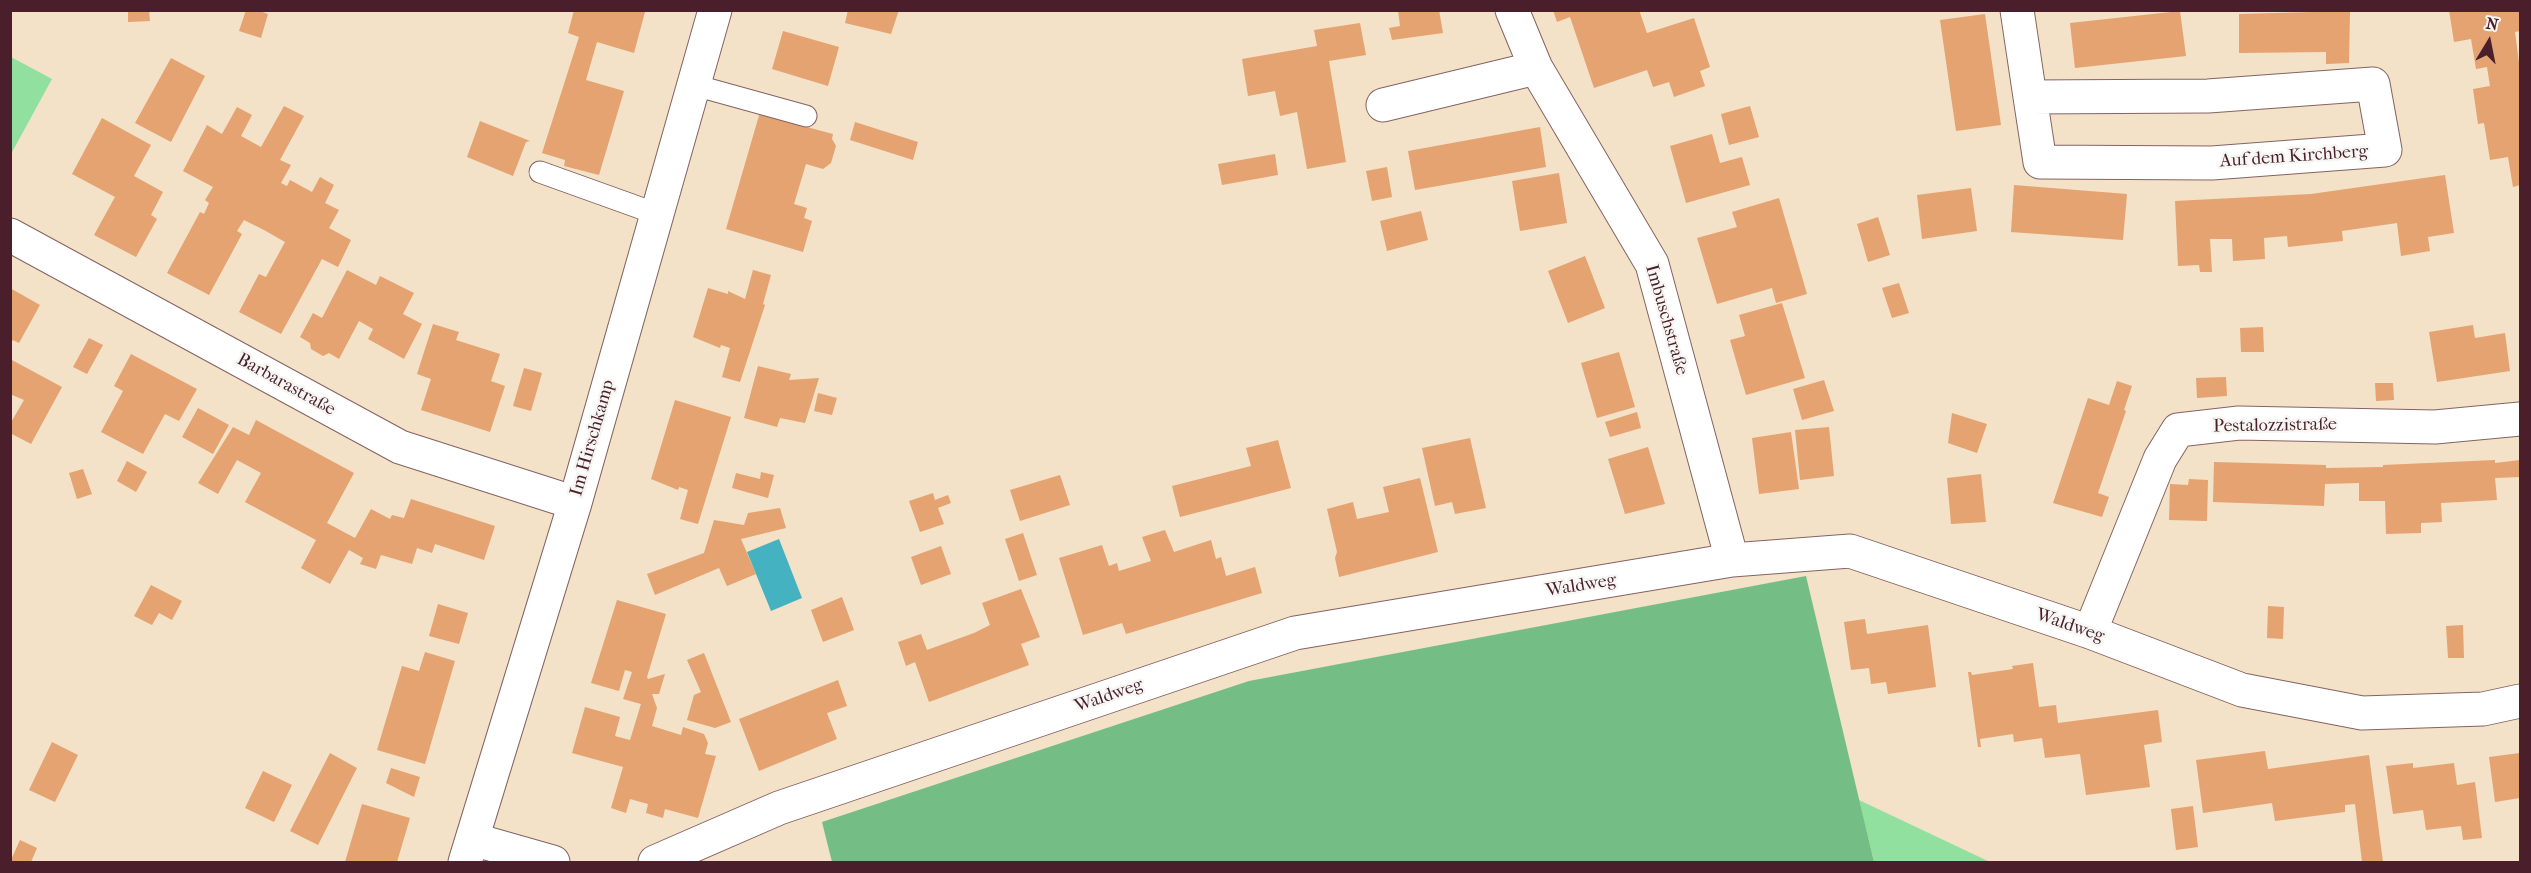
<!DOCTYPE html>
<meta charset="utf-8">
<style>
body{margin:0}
#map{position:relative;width:2531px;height:873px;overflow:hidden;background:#f3e1c8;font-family:"IM FELL French Canon",serif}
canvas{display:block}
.frame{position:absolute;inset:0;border:12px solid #4a1f2b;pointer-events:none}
.north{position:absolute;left:2459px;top:12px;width:60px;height:60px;-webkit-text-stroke:4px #f6f6f2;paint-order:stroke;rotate:10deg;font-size:16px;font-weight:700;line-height:24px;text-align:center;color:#4a1f2b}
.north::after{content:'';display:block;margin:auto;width:21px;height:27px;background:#4a1f2b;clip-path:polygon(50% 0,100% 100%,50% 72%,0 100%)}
</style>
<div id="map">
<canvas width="2531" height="873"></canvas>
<div class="frame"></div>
<div class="north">N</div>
</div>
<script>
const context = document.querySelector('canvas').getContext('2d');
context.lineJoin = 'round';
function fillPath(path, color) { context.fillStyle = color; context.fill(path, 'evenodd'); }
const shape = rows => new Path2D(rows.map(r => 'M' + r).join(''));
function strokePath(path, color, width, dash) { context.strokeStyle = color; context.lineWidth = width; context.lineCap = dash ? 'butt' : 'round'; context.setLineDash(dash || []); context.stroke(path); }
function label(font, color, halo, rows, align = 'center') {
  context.font = font + ' "IM FELL French Canon",serif'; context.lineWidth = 5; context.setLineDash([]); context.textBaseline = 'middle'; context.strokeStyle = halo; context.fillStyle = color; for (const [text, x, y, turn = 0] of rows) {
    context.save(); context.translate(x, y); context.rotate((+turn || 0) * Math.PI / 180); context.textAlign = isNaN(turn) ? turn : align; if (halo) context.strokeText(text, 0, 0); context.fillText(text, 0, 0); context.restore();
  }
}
const green = shape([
 [11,57,52,79,11,154],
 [1859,800,1990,862,1874,862]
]);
const forest = shape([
 [1806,576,1874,862,832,862,822,822,1249,681]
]);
const water = shape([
 [779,539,802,598,771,611,747,552]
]);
const building = shape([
 [128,10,149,10,150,21,128,22],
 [246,10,257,10,268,14,261,38,239,31],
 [574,10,643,10,645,12,634,53,597,42,586,80,624,91,599,175,564,166,565,160,542,153,579,37,568,33],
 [848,10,899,10,891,34,845,23],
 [1398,10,1439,10,1443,33,1392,40,1389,28,1400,26],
 [1553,10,1639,10,1647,33,1694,18,1710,67,1700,71,1705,86,1674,97,1669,82,1653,87,1647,70,1594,88,1570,17,1557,22],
 [2313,10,2350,12,2349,63,2326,64,2326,52,2239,53,2239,14,2313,12],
 [2449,10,2520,10,2520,31,2515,32,2520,70,2520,185,2513,187,2508,157,2490,160,2484,123,2478,124,2473,89,2490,86,2487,67,2476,69,2471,39,2454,42],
 [2180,11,2186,56,2075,68,2070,23],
 [1985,14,2001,125,1956,131,1940,20],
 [1360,23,1366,55,1329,61,1346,162,1307,169,1297,112,1280,116,1275,91,1248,96,1242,59,1317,46,1314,30],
 [783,31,839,47,828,86,772,69],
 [171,58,205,76,171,142,135,123],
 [284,106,304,116,280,160,291,165,281,183,287,186,290,180,312,192,320,177,334,185,325,203,339,210,329,228,351,240,338,267,322,259,281,334,239,312,259,274,266,277,285,242,264,230,244,220,237,231,242,234,209,295,167,273,200,212,204,214,209,203,205,200,213,187,183,171,207,125,222,134,237,107,252,115,241,136,261,147],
 [1750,106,1759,137,1729,145,1721,114],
 [760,112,782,118,784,121,833,134,832,139,836,146,831,163,823,169,806,164,794,204,807,208,804,218,812,221,803,252,726,229],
 [102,118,151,145,134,176,163,192,151,215,157,219,136,257,94,235,115,197,72,174],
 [480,121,530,141,526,142,513,176,467,157],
 [855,122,918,142,913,160,850,140],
 [1540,127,1546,167,1415,190,1408,151],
 [1712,134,1720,163,1742,157,1750,185,1686,203,1670,146],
 [1275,154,1278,175,1222,185,1218,164],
 [1387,167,1392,197,1372,201,1366,171],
 [1559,173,1567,223,1520,231,1512,181],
 [2445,175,2454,233,2428,237,2430,251,2401,256,2397,223,2342,231,2343,241,2315,244,2288,247,2287,236,2264,238,2265,259,2233,261,2232,239,2210,239,2212,272,2200,272,2199,265,2178,266,2175,201,2311,194],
 [2014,185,2127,194,2123,240,2011,232],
 [1971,188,1977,231,1922,239,1917,195],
 [1779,198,1807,294,1776,303,1772,288,1717,304,1697,238,1737,227,1732,212],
 [1421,211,1428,240,1387,251,1380,221],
 [1878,217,1890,255,1868,262,1857,224],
 [1585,256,1605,308,1568,323,1548,271],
 [347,270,376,285,380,276,414,293,403,314,422,324,404,359,368,339,373,329,359,321,339,359,329,353,323,356,311,349,310,343,300,337,313,313,322,318],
 [753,270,771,275,763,304,765,305,740,382,722,377,730,348,721,345,720,348,693,337,708,288,728,294,728,291,745,299],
 [1899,283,1909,313,1892,318,1882,288],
 [10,288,40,305,19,343,13,340,10,344],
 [1782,303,1805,378,1746,395,1730,340,1745,336,1739,315],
 [433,324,459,332,456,340,500,354,491,381,505,386,490,432,421,410,431,379,417,374],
 [2473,325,2475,338,2505,333,2510,371,2437,382,2429,332],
 [2263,327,2264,352,2241,352,2240,328],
 [89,338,103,345,87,374,73,367],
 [1619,352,1635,407,1597,418,1581,363],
 [131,354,197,389,179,421,165,414,143,454,101,432,123,391,114,386],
 [10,359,62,387,31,444,10,433,10,424,24,400,10,394],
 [758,366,791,374,789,380,819,378,805,423,780,418,777,427,744,418],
 [524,368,542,373,531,411,513,406],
 [2226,377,2227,396,2197,398,2196,378],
 [1824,380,1834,411,1802,420,1793,389],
 [2117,381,2132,386,2124,410,2126,411,2098,493,2109,497,2102,517,2053,503,2088,398,2109,405],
 [2375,383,2393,383,2394,400,2376,401],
 [818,393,837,398,832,415,814,411],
 [675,400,731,417,698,524,680,519,688,490,679,487,678,490,651,479],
 [198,408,229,425,213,454,182,437],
 [1637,412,1641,428,1610,437,1605,422],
 [1952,413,1987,424,1977,453,1948,443],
 [256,420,354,473,327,523,355,538,371,509,390,519,392,515,404,518,411,499,495,526,484,560,435,544,432,553,417,548,412,564,381,555,376,569,360,564,363,558,349,550,330,584,301,568,316,540,245,502,261,473,237,460,218,494,198,483,233,427,249,435],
 [1829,427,1834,476,1800,480,1795,430],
 [1791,432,1799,489,1759,494,1752,438],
 [1470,438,1486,508,1455,514,1452,502,1435,506,1422,448],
 [1278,440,1291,488,1180,517,1172,486,1251,466,1246,448],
 [1648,447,1665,504,1625,514,1608,459],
 [2495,460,2495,463,2520,460,2520,477,2495,478,2497,500,2441,503,2442,522,2421,523,2421,533,2386,534,2385,501,2359,501,2359,483,2325,484,2324,506,2213,502,2214,462,2326,465,2326,468,2383,467,2383,465],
 [127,461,147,472,136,492,117,481],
 [83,469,92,494,77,499,69,473],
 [761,472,774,475,768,498,732,488,736,473,760,479],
 [1981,474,1986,522,1951,524,1947,478],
 [1060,475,1070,505,1020,521,1010,490],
 [1420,478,1438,552,1339,577,1335,558,1337,552,1327,509,1353,502,1357,519,1389,512,1383,487],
 [2189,479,2208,480,2207,521,2169,520,2170,484,2188,485],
 [933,493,935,500,948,495,951,503,938,508,944,524,920,532,909,501],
 [780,508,786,528,741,539,756,574,727,586,719,568,655,595,647,574,704,553,714,520,744,525,748,513],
 [1165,530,1174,552,1211,540,1216,559,1221,557,1226,576,1255,567,1262,593,1126,634,1122,623,1083,635,1059,558,1102,545,1109,566,1117,563,1119,571,1151,561,1142,537],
 [1023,533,1037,575,1019,581,1005,539],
 [941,546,951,574,921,585,911,557],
 [151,585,182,601,172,620,159,613,152,625,134,616],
 [1021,589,1040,637,1021,644,1029,665,929,702,915,662,906,666,898,642,921,634,927,650,974,633,990,625,982,603],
 [842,597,854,630,823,642,811,610],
 [617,600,666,614,647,677,648,679,665,674,659,694,652,694,657,708,652,726,681,735,683,727,704,734,708,743,705,754,716,756,698,818,665,809,663,818,646,813,648,804,630,799,626,813,611,808,623,767,572,753,585,707,620,717,615,736,630,740,641,704,623,699,632,672,625,670,619,691,591,683],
 [438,604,468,613,459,644,429,636],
 [2268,606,2284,607,2283,639,2267,638],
 [1865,619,1867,634,1928,625,1936,687,1888,694,1886,682,1871,684,1869,668,1851,670,1844,622],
 [2463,625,2464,658,2448,658,2446,626],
 [425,652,455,661,425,764,377,750,402,666,419,671],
 [704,653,731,722,715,728,687,720,694,695,701,692,687,660],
 [2033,663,2039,707,2056,705,2058,723,2158,710,2162,742,2144,745,2150,787,2086,795,2080,754,2045,758,2042,738,2014,742,2013,734,1980,739,1981,747,1978,747,1968,672,1971,672,1972,675,2013,669,2012,666],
 [838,680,847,706,827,713,837,739,759,771,739,719],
 [52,742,78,755,55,802,29,790],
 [2265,751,2268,769,2369,755,2383,862,2362,862,2355,804,2345,805,2345,812,2275,821,2272,803,2203,813,2196,760],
 [330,753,357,768,318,845,290,831],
 [2520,753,2520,798,2495,802,2489,757],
 [2413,763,2413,768,2454,763,2457,785,2475,782,2482,838,2463,840,2461,826,2426,830,2423,810,2393,814,2386,766],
 [391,768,420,777,414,797,386,783],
 [263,771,292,785,274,822,245,808],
 [362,804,410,818,397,862,345,862],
 [2193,806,2198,847,2176,850,2171,809],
 [20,840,37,848,31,862,10,862]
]);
const service = shape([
 [694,85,806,116],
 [540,172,657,214]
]);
const minor = shape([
 [1512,10,1536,68,1652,264,1732,560],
 [2017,10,2030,97,2040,162,2212,163,2385,150,2373,84,2208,96,2030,97],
 [1383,105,1536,68],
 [10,235,400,447,575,503],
 [2090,632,2160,459,2178,430,2239,423,2435,427,2520,419],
 [472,839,553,862],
 [465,862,575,503,715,10],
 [655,862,779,808,1295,633,1732,560,1850,551,2090,632,2242,690,2362,713,2483,709,2520,701]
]);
const streetNames = [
 ["Auf dem Kirchberg",2294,157,-4],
 ["Imbuschstraße",1666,320,74],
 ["Barbarastraße",286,385,29],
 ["Pestalozzistraße",2275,426,-1],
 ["Im Hirschkamp",593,438,-74],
 ["Waldweg",1581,586,-9],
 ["Waldweg",2070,626,19],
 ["Waldweg",1109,696,-19]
];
fillPath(green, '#91e09f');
fillPath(forest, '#74be86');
fillPath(water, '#45b2c2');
fillPath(building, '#e4a370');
strokePath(service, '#856362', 23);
strokePath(minor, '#856362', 35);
strokePath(service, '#fff', 21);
strokePath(minor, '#fff', 33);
label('18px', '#4a1f2b', '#f6f6f2', streetNames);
</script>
